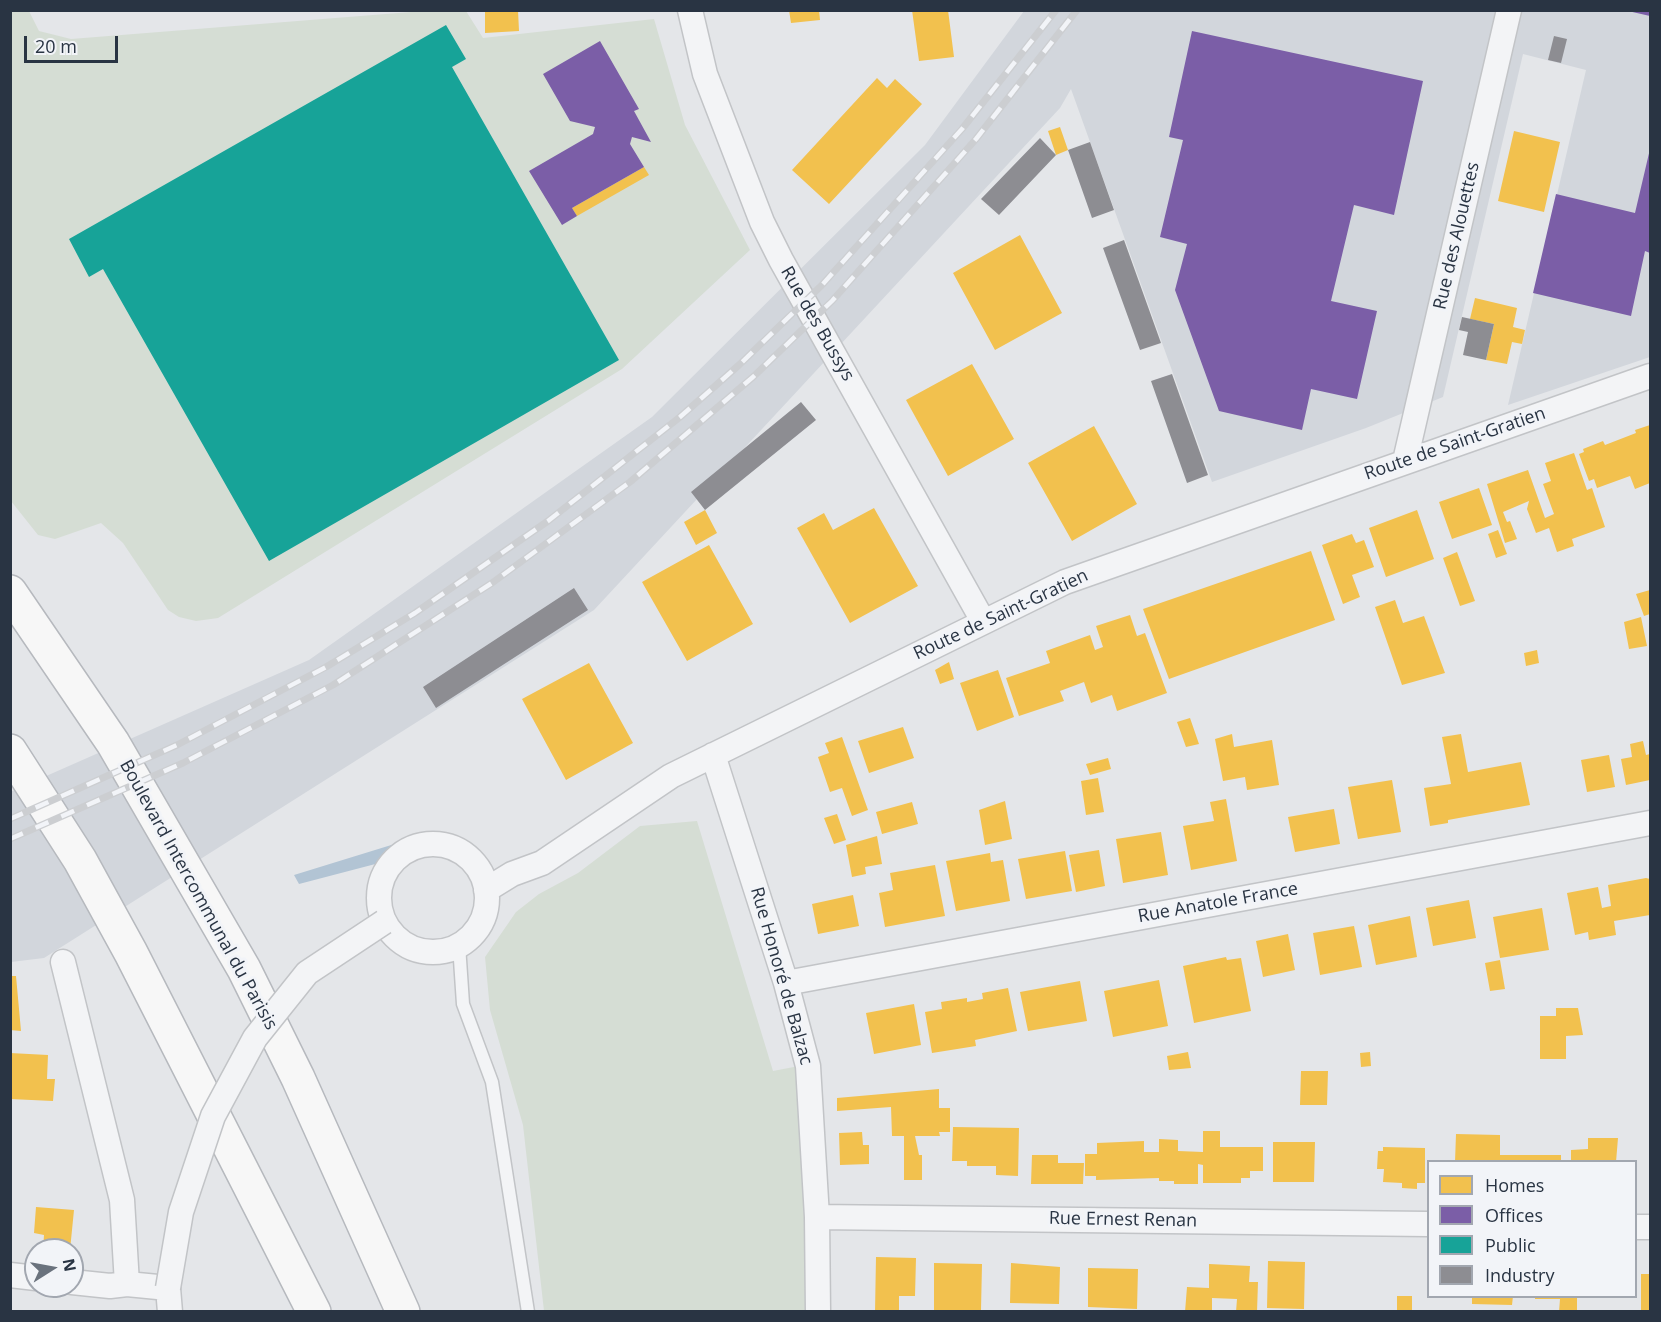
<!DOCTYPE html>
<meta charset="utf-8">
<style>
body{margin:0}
#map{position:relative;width:1661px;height:1322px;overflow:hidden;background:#e4e6e9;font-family:"Open Sans",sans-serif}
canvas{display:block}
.frame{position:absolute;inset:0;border:12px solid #293443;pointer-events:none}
.legend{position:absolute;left:1427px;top:1160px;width:210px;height:138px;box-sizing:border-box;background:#f2f4f8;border:2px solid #a2a7b0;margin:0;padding:8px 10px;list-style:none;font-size:18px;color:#293443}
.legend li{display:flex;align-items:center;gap:12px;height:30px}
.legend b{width:30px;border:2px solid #a2a7b0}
.north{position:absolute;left:24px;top:1238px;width:60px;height:60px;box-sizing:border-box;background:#f2f4f8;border:2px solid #a2a7b0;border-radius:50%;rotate:79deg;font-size:16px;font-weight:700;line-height:24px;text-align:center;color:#293443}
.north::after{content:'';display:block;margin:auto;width:21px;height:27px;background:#6a727d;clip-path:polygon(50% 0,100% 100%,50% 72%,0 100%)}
.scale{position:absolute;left:24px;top:36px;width:94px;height:27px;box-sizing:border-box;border:3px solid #293443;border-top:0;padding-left:8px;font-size:18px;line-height:21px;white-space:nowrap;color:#293443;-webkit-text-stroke:4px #f2f4f8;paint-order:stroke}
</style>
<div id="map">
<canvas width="1661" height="1322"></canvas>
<div class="frame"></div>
<ul class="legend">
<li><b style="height:16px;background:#f2c14e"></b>Homes</li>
<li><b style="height:16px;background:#7b5ea7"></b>Offices</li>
<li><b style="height:16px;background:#17a398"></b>Public</li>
<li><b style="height:16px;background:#8d8d92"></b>Industry</li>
</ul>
<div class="north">N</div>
<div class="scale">20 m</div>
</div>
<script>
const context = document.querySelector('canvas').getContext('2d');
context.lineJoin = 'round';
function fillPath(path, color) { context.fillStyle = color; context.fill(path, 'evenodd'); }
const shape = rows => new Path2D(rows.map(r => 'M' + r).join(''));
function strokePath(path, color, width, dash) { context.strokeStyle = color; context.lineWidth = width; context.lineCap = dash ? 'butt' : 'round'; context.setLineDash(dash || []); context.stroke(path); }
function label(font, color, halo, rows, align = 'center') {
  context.font = font + ' "Open Sans",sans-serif'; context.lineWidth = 6; context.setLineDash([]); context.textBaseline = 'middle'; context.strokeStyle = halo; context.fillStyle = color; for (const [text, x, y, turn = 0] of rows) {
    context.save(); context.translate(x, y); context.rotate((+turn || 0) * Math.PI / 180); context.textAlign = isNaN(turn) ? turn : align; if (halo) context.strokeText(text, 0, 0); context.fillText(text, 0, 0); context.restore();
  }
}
const built = shape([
 [1024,11,1650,11,1650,357,1508,405,1586,70,1523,54,1443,397,1366,428,1212,482,1071,89,1060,108,594,610,44,958,11,962,10,792,309,660,652,417,925,145]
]);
const green = shape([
 [436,10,466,11,483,38,654,19,685,125,750,250,622,369,218,618,196,621,179,617,168,610,123,543,101,523,55,539,38,535,11,501,11,11,29,11,39,31,71,39],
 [697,821,773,1071,799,1066,803,1187,814,1217,805,1282,807,1311,544,1311,523,1125,490,1010,485,957,516,912,539,894,578,873,640,826]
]);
const water = shape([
 [438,836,452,844,406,847,383,862,299,884,294,875,414,838]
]);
const homes = shape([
 [485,10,518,10,519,31,485,33],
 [789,10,819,10,820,20,791,23],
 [912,10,948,10,954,57,919,61],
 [877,78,887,88,895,79,922,104,829,204,792,170],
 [1060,127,1068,150,1056,155,1048,131],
 [1514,131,1560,142,1544,212,1498,201],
 [644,167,649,175,577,216,572,208],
 [1020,235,1062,313,995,350,953,273],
 [1475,298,1517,308,1513,327,1525,330,1522,344,1512,342,1507,364,1486,360,1494,324,1470,319],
 [972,364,1014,439,948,476,906,400],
 [1650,425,1650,483,1635,489,1630,476,1597,488,1594,479,1589,481,1579,454,1584,452,1583,449,1603,441,1605,445,1636,433,1635,430],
 [1094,426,1137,504,1072,541,1028,463],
 [1574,453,1587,490,1592,488,1605,527,1572,539,1574,546,1557,552,1549,528,1536,533,1527,509,1529,501,1503,512,1507,522,1510,521,1517,539,1505,543,1487,484,1528,470,1545,518,1554,514,1543,484,1551,481,1545,463],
 [1479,488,1492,525,1452,539,1439,502],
 [874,508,918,586,850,623,797,528,824,513,833,530],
 [705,510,717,533,696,545,684,522],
 [1417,510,1434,559,1386,577,1369,528],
 [1498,530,1507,554,1496,558,1488,534],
 [1352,534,1356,543,1364,540,1374,567,1352,575,1360,597,1343,604,1322,545],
 [709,545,753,624,687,661,642,582],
 [1311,551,1335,620,1169,679,1143,609],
 [1457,552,1475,601,1460,606,1443,558],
 [1650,590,1650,614,1644,616,1636,594],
 [1395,600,1403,623,1424,616,1445,673,1402,685,1375,607],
 [1130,615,1137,636,1145,633,1167,693,1117,711,1112,695,1091,703,1084,682,1060,691,1064,701,1019,716,1006,678,1050,663,1046,651,1090,635,1095,650,1103,647,1096,626],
 [1641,617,1647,646,1629,649,1624,622],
 [1537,650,1539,663,1526,666,1524,653],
 [949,662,954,679,940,684,935,670],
 [589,663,633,743,566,780,522,699],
 [998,670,1014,717,977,731,960,683],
 [1190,718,1199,744,1186,747,1177,722],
 [903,727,914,758,869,773,858,741],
 [1232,734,1234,747,1272,740,1279,785,1247,790,1245,777,1223,781,1215,739],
 [1461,734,1468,772,1521,762,1530,805,1448,820,1448,823,1430,826,1424,788,1451,784,1442,737],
 [842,737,868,810,852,816,842,788,830,792,818,757,829,753,825,743],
 [1643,741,1646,755,1650,754,1650,780,1626,785,1621,759,1632,757,1630,744],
 [1609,755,1615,787,1587,792,1581,760],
 [1108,758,1111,769,1090,775,1086,764],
 [1098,778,1104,812,1086,815,1081,781],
 [1392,780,1401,832,1358,839,1348,787],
 [1226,799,1237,861,1191,870,1183,826,1214,821,1210,802],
 [1005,801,1012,839,985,845,979,810],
 [912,802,918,824,882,834,876,812],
 [1334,809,1340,844,1295,852,1288,817],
 [837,814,846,840,834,844,824,818],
 [1161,832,1168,875,1123,883,1116,839],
 [877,836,882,864,865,867,866,874,852,877,846,845],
 [1099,850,1105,886,1076,892,1069,855],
 [1065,851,1072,891,1026,899,1018,859],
 [990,853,991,862,1003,860,1010,901,956,911,946,861],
 [935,865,945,916,885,927,879,893,893,890,890,873],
 [1646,878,1650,879,1650,915,1614,921,1616,935,1589,940,1588,932,1575,935,1567,893,1598,887,1602,908,1611,906,1608,885],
 [853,895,859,926,818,934,812,904],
 [1469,900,1476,938,1433,946,1426,908],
 [1542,908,1549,950,1500,958,1493,917],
 [1410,916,1417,957,1376,965,1368,925],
 [1354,926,1362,967,1320,975,1313,933],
 [1288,934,1295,970,1263,977,1256,941],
 [1226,957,1227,960,1241,958,1251,1011,1194,1023,1183,966],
 [1500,960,1505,989,1490,991,1485,963],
 [10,976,16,976,21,1031,10,1030],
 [1159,980,1168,1026,1113,1037,1104,991],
 [1080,981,1087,1021,1028,1031,1020,992],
 [1008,988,1017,1031,975,1040,976,1046,932,1053,925,1012,942,1009,941,1002,967,998,967,1002,983,999,982,993],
 [914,1004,921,1045,874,1054,866,1013],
 [1556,1008,1578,1008,1583,1035,1566,1036,1566,1059,1540,1059,1540,1016,1556,1016],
 [1188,1052,1191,1068,1169,1070,1167,1056],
 [1370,1052,1371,1066,1361,1067,1360,1053],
 [10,1053,48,1055,47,1079,55,1079,53,1101,10,1099],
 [1301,1071,1328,1071,1327,1105,1300,1105],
 [939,1089,939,1108,950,1108,950,1132,939,1132,940,1136,915,1136,919,1155,922,1155,922,1180,904,1180,904,1136,892,1136,891,1107,837,1111,837,1098],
 [953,1127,1019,1128,1018,1176,996,1175,996,1166,967,1166,967,1161,952,1161],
 [1203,1131,1220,1131,1220,1147,1263,1147,1263,1171,1250,1171,1250,1178,1241,1178,1241,1183,1203,1183,1203,1165,1198,1164,1198,1184,1174,1184,1174,1181,1159,1181,1159,1178,1096,1180,1096,1176,1085,1176,1085,1154,1097,1154,1097,1143,1144,1141,1144,1152,1159,1152,1159,1139,1178,1140,1178,1151,1203,1152],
 [862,1132,863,1145,869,1145,869,1164,840,1165,839,1133],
 [1456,1134,1500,1135,1500,1155,1561,1155,1561,1162,1455,1162],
 [1588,1138,1618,1138,1616,1162,1571,1162,1571,1150,1588,1149],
 [1273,1142,1315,1142,1314,1182,1273,1182],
 [1383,1147,1425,1148,1425,1183,1417,1183,1417,1189,1402,1188,1402,1183,1383,1182,1384,1169,1377,1169,1378,1151,1383,1151],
 [1032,1155,1058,1155,1058,1163,1084,1163,1083,1184,1031,1184],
 [36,1207,74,1210,70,1250,43,1250,44,1235,34,1233],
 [876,1257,916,1258,915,1296,899,1296,899,1312,875,1312],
 [1268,1261,1305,1262,1304,1309,1267,1308],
 [934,1263,982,1264,981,1310,934,1310],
 [1011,1263,1060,1267,1059,1304,1010,1303],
 [1209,1264,1250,1266,1249,1282,1258,1282,1257,1312,1236,1312,1237,1299,1212,1298,1212,1312,1185,1312,1187,1287,1209,1288],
 [1088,1268,1138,1269,1137,1309,1088,1307],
 [1641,1274,1650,1274,1650,1312,1641,1312],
 [1397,1296,1412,1296,1412,1312,1397,1312],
 [1472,1296,1513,1296,1512,1305,1472,1304],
 [1535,1296,1577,1296,1577,1312,1559,1312,1560,1299,1535,1299]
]);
const offices = shape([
 [1628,10,1650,10,1650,16,1628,11],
 [1192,31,1423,81,1394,215,1354,205,1331,301,1377,311,1357,399,1311,389,1302,430,1219,411,1175,290,1187,244,1160,237,1183,140,1169,137],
 [600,41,639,109,634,111,651,142,632,137,630,144,644,167,572,208,577,216,562,225,529,171,593,134,595,127,570,121,543,74],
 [1650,149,1650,253,1645,251,1631,316,1533,293,1556,194,1635,213]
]);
const public = shape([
 [446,25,466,59,452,67,619,360,269,561,103,269,89,277,69,239]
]);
const industry = shape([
 [1554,36,1567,39,1561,63,1548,60],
 [1040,138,1056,155,999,215,981,199],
 [1090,142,1114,210,1092,218,1068,150],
 [1124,240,1161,343,1140,350,1103,248],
 [1462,317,1494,324,1486,360,1463,355,1468,332,1459,330],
 [1172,374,1208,475,1187,483,1151,381],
 [801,402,816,420,705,510,691,492],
 [574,588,588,610,436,708,423,687]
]);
const service = shape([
 [459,945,463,1004,492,1082,528,1312]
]);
const minor = shape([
 [690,10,705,74,762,222,781,260,983,621],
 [1405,461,1509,10],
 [713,755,786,983,808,1066,817,1217,818,1312],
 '379 898a54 54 0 1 1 108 0a54 54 0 1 1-108 0Z',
 [486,890,512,874,542,863,671,776,1065,582,1650,376],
 [63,962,122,1200,127,1284,168,1288,170,1312],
 [786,983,1650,823],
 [817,1217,1428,1224],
 [1636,1227,1650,1227],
 [10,1275,36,1278],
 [72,1282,110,1286,127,1284]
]);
const trunk = shape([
 [10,592,113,743,244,969,298,1078,403,1312],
 [10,751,80,860,131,953,314,1312]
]);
const rail = shape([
 [10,819,177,745,326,667,415,613,548,521,680,417,739,365,822,285,962,129,1056,10],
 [10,839,183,763,333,685,492,583,630,482,753,377,832,301,976,139,1077,10]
]);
const minorBridge = shape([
 [168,1288,181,1212,213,1116,255,1038,307,973,384,922]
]);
const streetNames = [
 ["Rue des Alouettes",1457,236,-77],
 ["Rue des Bussys",817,324,60],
 ["Route de Saint-Gratien",1455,444,-19],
 ["Route de Saint-Gratien",1001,615,-25],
 ["Boulevard Intercommunal du Parisis",198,895,61],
 ["Rue Anatole France",1218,903,-10],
 ["Rue Honoré de Balzac",781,976,74],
 ["Rue Ernest Renan",1123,1220,1]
];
fillPath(built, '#d2d6dc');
fillPath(green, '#d5ddd4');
fillPath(water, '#b2c4d4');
fillPath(homes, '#f2c14e');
fillPath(offices, '#7b5ea7');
fillPath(public, '#17a398');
fillPath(industry, '#8d8d92');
strokePath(service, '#c2c4c7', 15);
strokePath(minor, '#c2c4c7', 27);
strokePath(trunk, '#b6b9be', 36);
strokePath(service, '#f3f4f6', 12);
strokePath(minor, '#f3f4f6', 24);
strokePath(trunk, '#f7f7f7', 33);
strokePath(rail, '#ccced1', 7);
strokePath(rail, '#f2f4f8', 4.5, [14]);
strokePath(minorBridge, '#c2c4c7', 27, []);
strokePath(minorBridge, '#f3f4f6', 24);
label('18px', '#293443', '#f2f4f8', streetNames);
</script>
